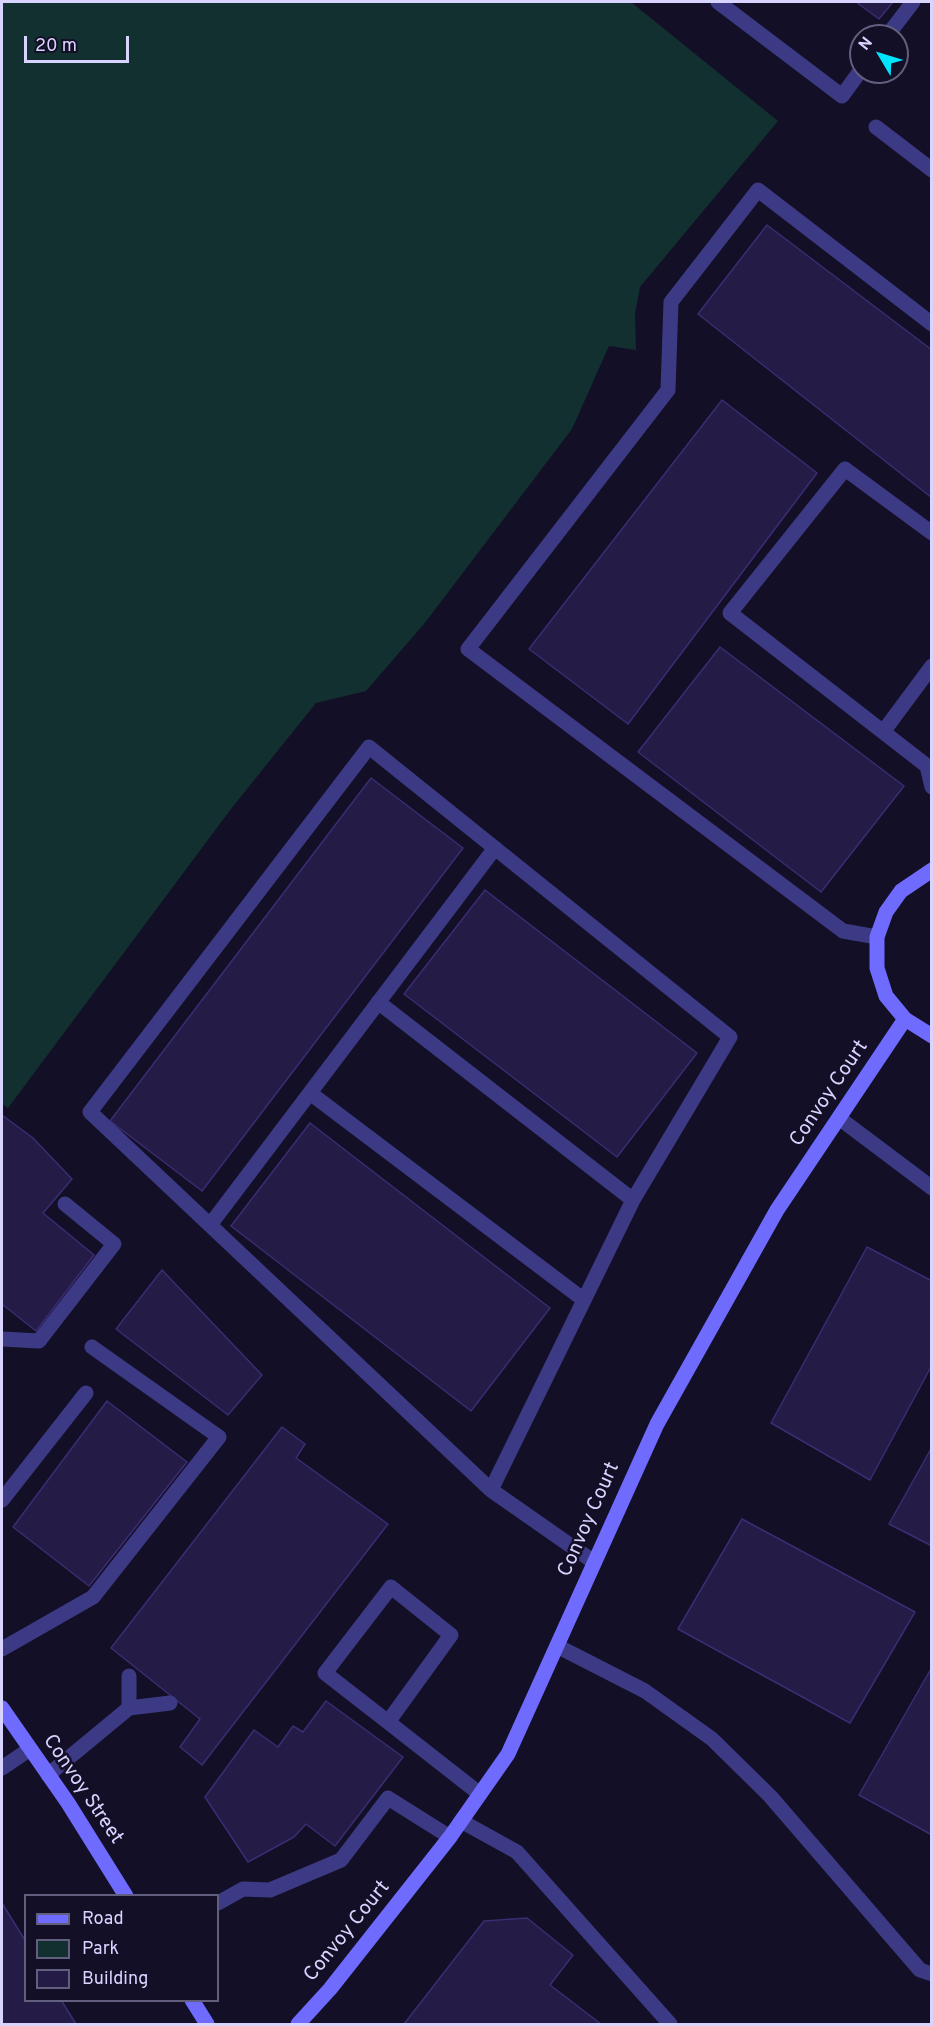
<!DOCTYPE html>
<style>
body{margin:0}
#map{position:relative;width:933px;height:2026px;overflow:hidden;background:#130f26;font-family:Overpass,sans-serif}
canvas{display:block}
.frame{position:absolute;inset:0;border:3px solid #d9d4ff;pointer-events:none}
.legend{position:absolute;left:24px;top:1894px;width:195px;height:108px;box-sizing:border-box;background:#130f26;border:2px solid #625e7d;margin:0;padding:8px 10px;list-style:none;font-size:18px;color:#d9d4ff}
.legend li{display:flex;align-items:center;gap:12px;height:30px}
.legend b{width:30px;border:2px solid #625e7d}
.north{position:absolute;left:849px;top:24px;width:60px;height:60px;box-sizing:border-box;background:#130f26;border:2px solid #625e7d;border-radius:50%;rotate:308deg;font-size:16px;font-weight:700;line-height:24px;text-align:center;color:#d9d4ff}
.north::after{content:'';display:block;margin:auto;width:21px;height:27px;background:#00e5ff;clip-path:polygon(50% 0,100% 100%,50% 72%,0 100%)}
.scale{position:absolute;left:24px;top:36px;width:105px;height:27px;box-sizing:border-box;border:3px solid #d9d4ff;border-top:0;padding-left:8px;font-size:18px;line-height:21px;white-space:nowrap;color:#d9d4ff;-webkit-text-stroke:4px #130f26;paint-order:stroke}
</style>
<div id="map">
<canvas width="933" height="2026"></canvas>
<div class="frame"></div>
<ul class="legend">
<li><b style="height:8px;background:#6f6bff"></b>Road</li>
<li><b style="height:16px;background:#12302f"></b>Park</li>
<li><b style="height:16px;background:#241b47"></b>Building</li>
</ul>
<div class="north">N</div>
<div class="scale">20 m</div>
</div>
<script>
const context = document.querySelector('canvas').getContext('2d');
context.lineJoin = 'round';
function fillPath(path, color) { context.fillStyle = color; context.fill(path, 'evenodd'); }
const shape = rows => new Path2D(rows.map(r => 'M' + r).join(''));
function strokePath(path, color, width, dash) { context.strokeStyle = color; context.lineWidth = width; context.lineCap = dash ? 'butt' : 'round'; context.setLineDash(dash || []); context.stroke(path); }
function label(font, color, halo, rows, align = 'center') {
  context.font = font + ' Overpass,sans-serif'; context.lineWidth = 5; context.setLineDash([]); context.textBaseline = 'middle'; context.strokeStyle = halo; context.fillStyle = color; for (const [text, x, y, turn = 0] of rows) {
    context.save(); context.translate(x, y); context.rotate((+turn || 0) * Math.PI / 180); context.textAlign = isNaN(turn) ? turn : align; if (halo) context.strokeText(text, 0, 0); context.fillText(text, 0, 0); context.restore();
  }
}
const green = shape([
 [2,2,631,2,778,121,640,287,635,314,636,350,609,346,572,429,424,624,366,691,316,703,231,809,8,1108,2,1104]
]);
const building = shape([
 [856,2,893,2,879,19,856,2],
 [767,225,932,350,932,498,698,314,767,225],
 [722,400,817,473,628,724,529,649,722,400],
 [720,647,904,786,821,892,638,752,720,647],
 [371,778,463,848,202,1191,110,1121,371,778],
 [485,890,697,1053,617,1157,404,994,485,890],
 [2,1115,33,1138,72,1179,43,1213,94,1255,36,1331,2,1304,2,1115],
 [310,1123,550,1308,471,1411,231,1226,310,1123],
 [867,1247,932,1281,932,1365,870,1480,771,1423,867,1247],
 [162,1270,262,1375,228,1415,116,1329,162,1270],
 [107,1401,187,1462,89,1586,13,1527,107,1401],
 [282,1427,305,1444,296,1458,388,1524,202,1765,180,1747,200,1719,111,1648,282,1427],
 [932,1447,932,1546,889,1524,932,1447],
 [742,1519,915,1612,850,1723,678,1629,742,1519],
 [932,1667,932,1835,859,1795,932,1667],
 [326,1701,403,1757,335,1846,306,1824,294,1837,248,1862,205,1797,254,1730,278,1747,293,1726,303,1732,326,1701],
 [2,1903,26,1942,26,2000,61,2000,76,2024,2,2024,2,1903],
 [527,1918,573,1955,550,1985,601,2024,404,2024,484,1921,527,1918]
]);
const lane = shape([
 [718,2,842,96,861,70],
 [887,36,913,2],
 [876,127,932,170],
 [932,533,845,469,730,613,927,766,932,787],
 [883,732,932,666],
 [877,937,843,931,468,649,668,390,671,302,758,190,932,324],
 [378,1002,633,1200],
 [310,1093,584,1300],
 [839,1118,932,1188],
 [210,1225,495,848],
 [2,1339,39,1341,114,1244,65,1204],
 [491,1490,633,1200,730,1037,369,747,90,1112,491,1490,594,1562],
 [2,1500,86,1393],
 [557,1646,645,1691,712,1739,770,1796,920,1970,932,1974],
 [2,1649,93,1597,219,1437,92,1347],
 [129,1708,170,1703],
 [388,1722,451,1635,391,1587,325,1673,388,1722,480,1794],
 [2,1768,30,1749],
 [48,1775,129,1708,129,1676],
 [461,1821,517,1852,670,2024],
 [218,1903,243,1889,270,1890,341,1860,388,1798,450,1837]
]);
const secondary = shape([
 [932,870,901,891,886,912,877,937,877,968,886,996,905,1019,932,1036],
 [2,1708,68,1803,126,1896],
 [192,2000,207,2024],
 [298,2024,330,1989,450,1837,508,1754,657,1424,777,1210,905,1019]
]);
const streetNames = [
 ["Convoy Court",830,1094,-56],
 ["Convoy Court",590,1520,-66],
 ["Convoy Street",82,1790,56],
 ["Convoy Court",348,1932,-51]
];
fillPath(green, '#12302f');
fillPath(building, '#241b47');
strokePath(building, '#3b2d73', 1.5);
strokePath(lane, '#3d3a85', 15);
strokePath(secondary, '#6f6bff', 15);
label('20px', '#d9d4ff', '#130f26', streetNames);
</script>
